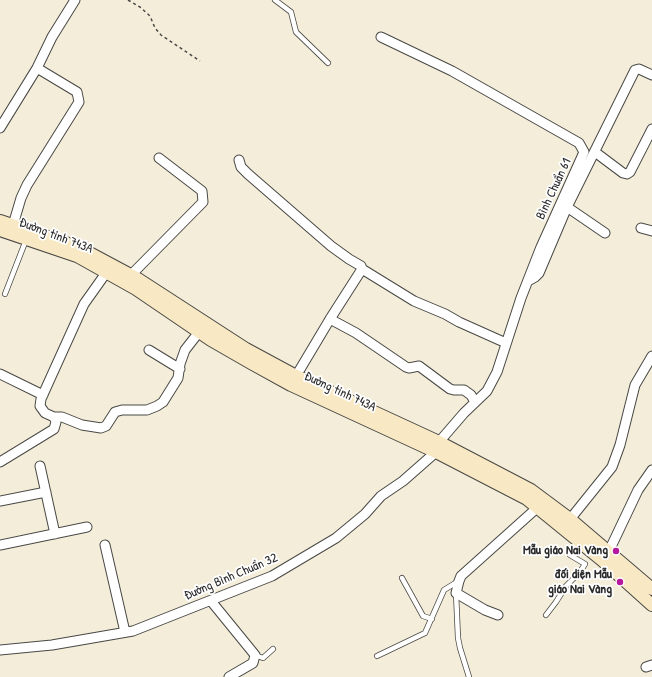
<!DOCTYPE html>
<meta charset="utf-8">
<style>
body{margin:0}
canvas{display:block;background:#f3edd9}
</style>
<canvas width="652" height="677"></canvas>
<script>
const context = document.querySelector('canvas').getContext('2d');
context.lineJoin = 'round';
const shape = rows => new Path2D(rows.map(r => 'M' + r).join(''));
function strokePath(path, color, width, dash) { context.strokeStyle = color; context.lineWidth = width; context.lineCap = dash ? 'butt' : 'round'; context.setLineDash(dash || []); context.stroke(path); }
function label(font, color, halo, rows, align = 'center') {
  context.font = font + ' "Patrick Hand",sans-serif'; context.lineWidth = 3.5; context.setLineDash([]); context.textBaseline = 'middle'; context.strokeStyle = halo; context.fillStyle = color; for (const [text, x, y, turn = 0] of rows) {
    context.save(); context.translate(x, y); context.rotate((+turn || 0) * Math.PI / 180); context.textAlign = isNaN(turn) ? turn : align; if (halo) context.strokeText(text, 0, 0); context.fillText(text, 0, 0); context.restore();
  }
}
const path = shape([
 [128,0,140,7,150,16,155,28,161,35,200,61]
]);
const service = shape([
 [275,0,291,12,296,32,328,63],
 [5,294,26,240],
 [402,578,423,616,432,619],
 [456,593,458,638,460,648,469,677],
 [546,615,556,602,566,586,580,572,585,564,570,555,577,541],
 [255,655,263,658,273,649],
 [377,656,425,633,444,590,457,582]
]);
const minor = shape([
 [381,37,452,71,579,143,584,152,541,247,521,298,497,372,487,391,464,413,439,442],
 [0,128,37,68,52,37,75,0],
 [595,152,623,173,627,174,630,172,652,129],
 [239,160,241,167,248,174,331,246,349,259,361,266,362,269,330,319,296,376],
 [567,207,605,233],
 [13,225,21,198,27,185,79,102,77,92,37,68],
 [641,228,652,231],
 [362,269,414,301,445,314,459,322,506,343],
 [131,275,203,202,202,191,159,158],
 [528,281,535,277,539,273,567,207,635,70,639,69,652,75],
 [330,319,356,333,406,367,409,368,419,366,450,389,454,390,464,390,471,395,475,402],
 [149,350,180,369],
 [0,374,43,395],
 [54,417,62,417,82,425,101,428,106,426,115,412,122,410,147,410,157,406,163,402,178,378,180,364,185,350,199,332],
 [0,462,54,429,56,422,54,417,45,413,40,406,41,399,84,304,106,273],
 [40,466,55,534],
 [0,501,46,492],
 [567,523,612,467,620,445,635,385,652,356],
 [0,545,87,527],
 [105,545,125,632],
 [609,551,638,490,652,470],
 [211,601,255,655,253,663,229,677],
 [498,615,485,610,456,593,459,581,461,576,538,507],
 [0,650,52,645,133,631,272,576,336,538,365,514,381,496,403,481,436,452],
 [646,667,652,665]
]);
const secondary = shape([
 [0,221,80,248,138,279,246,349,296,376,439,442,531,490,570,519,652,589],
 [0,230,77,256,136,289,211,340,251,363,291,385,436,452,527,499,602,560,652,605]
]);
const markers = [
 [616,551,4,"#b5179e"],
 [620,582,4,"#b5179e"]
];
const streetNames = [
 ["Bình Chuẩn 61",554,189,-65],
 ["Đường tỉnh 743A",56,236,21],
 ["Đường tỉnh 743A",340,392,25],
 ["Đường Bình Chuẩn 32",231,577,-23]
];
const poiNames = [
 ["Mẫu giáo Nai Vàng",608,551],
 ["đối diện Mẫu",612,575],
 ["giáo Nai Vàng",612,590]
];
strokePath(service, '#494845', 6);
strokePath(minor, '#494845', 11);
strokePath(secondary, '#494845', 14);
strokePath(path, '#494845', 1.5, [3, 3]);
strokePath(service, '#fff', 4.5);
strokePath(minor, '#fff', 9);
strokePath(secondary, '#f8e8c3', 12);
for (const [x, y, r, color] of markers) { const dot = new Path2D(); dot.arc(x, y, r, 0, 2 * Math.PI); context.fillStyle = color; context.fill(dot); strokePath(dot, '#fff', 1.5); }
label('13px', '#2b2b2b', '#fff', streetNames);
label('bold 13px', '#2b2b2b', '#fff', poiNames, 'right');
</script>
